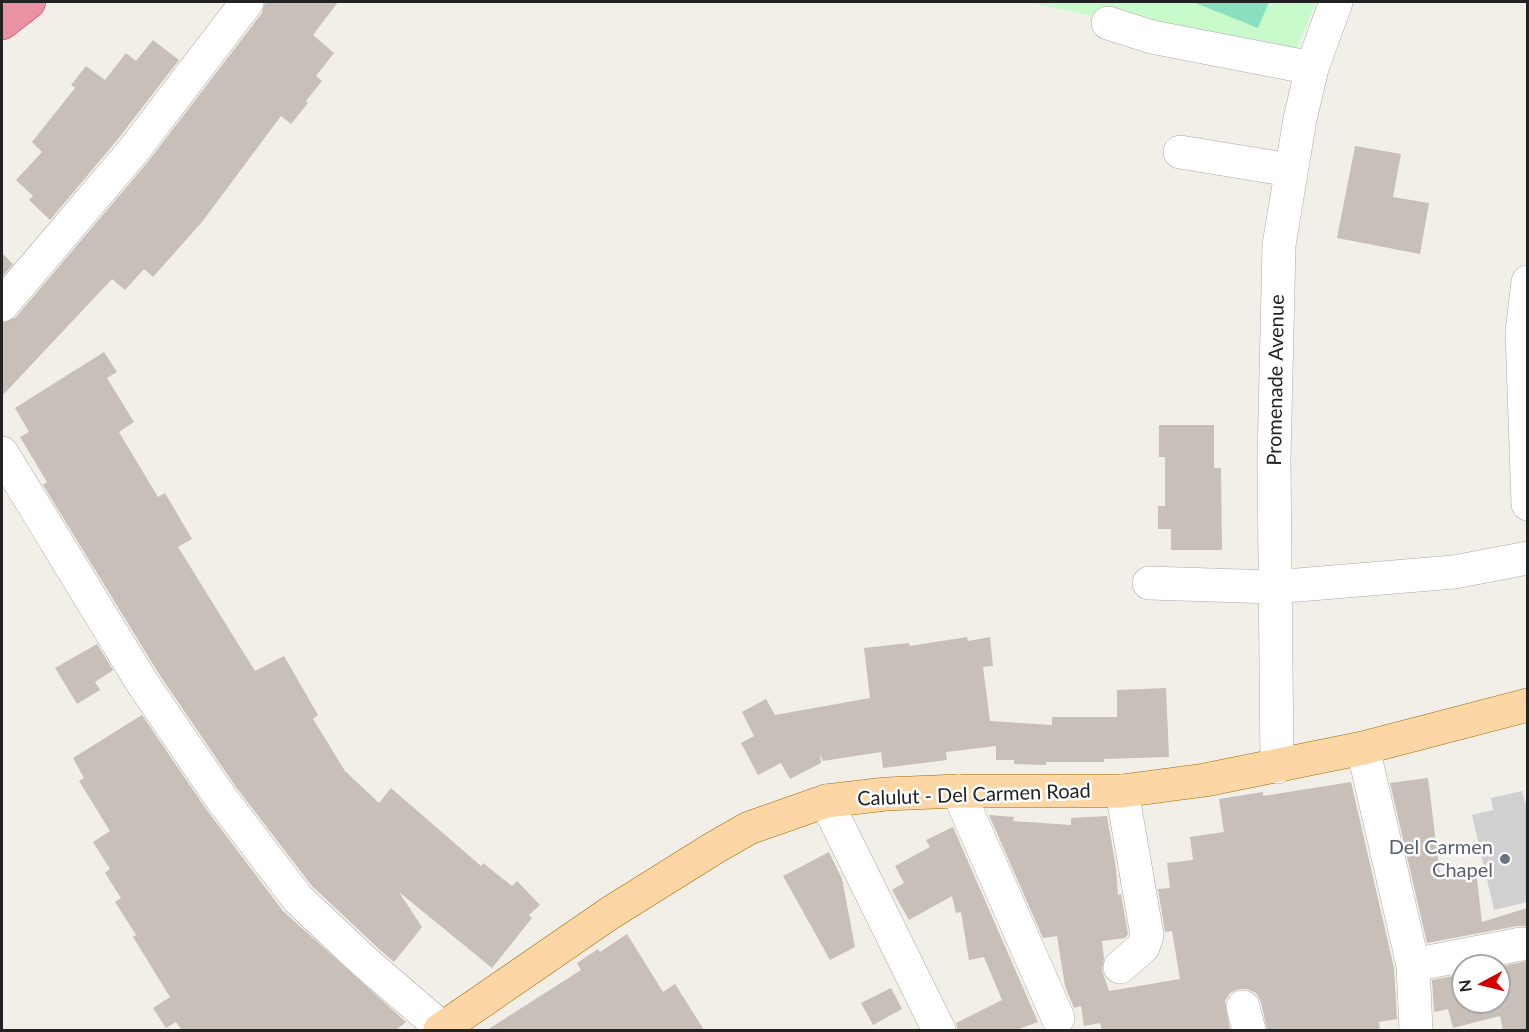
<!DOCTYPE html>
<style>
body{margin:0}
#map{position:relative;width:1529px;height:1032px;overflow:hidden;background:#f2efe9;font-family:Lato,sans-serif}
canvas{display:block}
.frame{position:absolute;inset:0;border:3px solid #222;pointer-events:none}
.north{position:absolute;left:1451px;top:954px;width:60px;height:60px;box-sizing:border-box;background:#fff;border:2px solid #a7a7a7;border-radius:50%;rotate:263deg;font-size:16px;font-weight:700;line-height:24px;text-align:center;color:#222}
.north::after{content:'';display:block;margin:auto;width:21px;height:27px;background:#d40000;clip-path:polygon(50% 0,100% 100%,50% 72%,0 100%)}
</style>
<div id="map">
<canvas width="1529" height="1032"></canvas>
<div class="frame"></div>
<div class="north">N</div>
</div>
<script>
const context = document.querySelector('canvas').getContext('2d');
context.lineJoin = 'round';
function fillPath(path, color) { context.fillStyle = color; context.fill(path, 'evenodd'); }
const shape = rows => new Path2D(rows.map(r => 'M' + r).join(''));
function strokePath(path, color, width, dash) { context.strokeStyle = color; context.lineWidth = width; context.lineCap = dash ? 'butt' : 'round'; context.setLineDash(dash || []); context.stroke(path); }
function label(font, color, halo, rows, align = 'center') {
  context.font = font + ' Lato,sans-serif'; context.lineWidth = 5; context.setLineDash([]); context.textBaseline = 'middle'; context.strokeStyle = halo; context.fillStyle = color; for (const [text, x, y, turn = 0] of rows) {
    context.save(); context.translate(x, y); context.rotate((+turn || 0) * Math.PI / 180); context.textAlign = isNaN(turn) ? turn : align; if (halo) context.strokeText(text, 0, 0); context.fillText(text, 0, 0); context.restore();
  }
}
const religious = shape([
 [1522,791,1525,802,1527,802,1527,902,1494,910,1472,815,1493,810,1491,798]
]);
const park = shape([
 [1027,2,1316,2,1294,55,1192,38]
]);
const pitch = shape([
 [1193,2,1269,2,1258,28]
]);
const building = shape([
 [265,2,338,2,313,35,334,53,316,76,322,81,306,101,308,103,291,124,281,116,202,222,153,277,144,269,125,290,112,279,2,396,2,323,16,317,147,163,262,13],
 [153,40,179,60,118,139,50,220,29,200,33,196,16,180,42,152,32,142,75,88,71,85,86,66,105,80,126,53,136,61],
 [1355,146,1401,154,1393,197,1429,203,1420,254,1337,238],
 [2,253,13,264,2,277],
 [104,352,117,372,107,378,134,422,119,432,158,497,165,493,192,539,178,547,255,671,284,656,318,715,313,719,345,771,379,803,391,788,481,866,483,863,512,886,517,881,540,905,529,915,532,918,492,968,399,892,422,927,394,962,379,949,312,886,236,787,159,674,43,485,47,482,20,437,29,432,15,408],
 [1159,425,1214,425,1214,468,1221,468,1222,550,1171,550,1171,529,1158,529,1158,506,1165,506,1165,457,1159,457],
 [967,637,968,641,990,637,993,666,983,667,990,721,1052,725,1052,717,1117,717,1117,690,1166,688,1169,757,1104,759,1104,762,1046,762,1046,765,1014,764,1014,760,996,760,996,746,946,752,947,760,883,768,881,752,823,761,820,754,821,763,790,779,781,763,758,775,741,743,754,736,742,712,766,699,775,715,870,698,864,648,909,643,910,646],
 [97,644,113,670,95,682,100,690,77,704,55,668],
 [142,715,206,809,283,911,406,1022,396,1030,182,1030,176,1022,166,1028,153,1008,170,997,133,937,136,935,115,902,121,898,105,873,110,869,93,842,110,831,79,781,84,778,73,758],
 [1428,778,1440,875,1476,871,1482,922,1527,908,1527,926,1517,926,1427,943,1390,783],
 [1351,782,1394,968,1397,1019,1379,1022,1380,1030,1267,1030,1261,1002,1256,993,1247,989,1239,989,1230,993,1225,1001,1230,1030,1102,1030,1100,1023,1084,1026,1081,1006,1074,1008,1065,986,1057,936,1043,938,989,815,1014,817,1013,821,1071,825,1071,818,1107,816,1116,868,1118,895,1121,894,1128,934,1125,938,1102,941,1104,958,1102,970,1109,991,1180,979,1172,931,1165,932,1158,889,1170,888,1167,863,1193,860,1190,837,1224,832,1219,799,1263,792,1263,796],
 [953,827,1038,1022,1016,1030,958,1030,956,1023,1002,1000,984,957,969,960,961,912,956,913,952,896,909,920,892,890,904,883,895,866,930,847,926,840],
 [829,852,842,879,855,947,830,960,783,876],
 [627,934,663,992,675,984,704,1030,487,1030,581,970,577,963,598,949,600,952],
 [1527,961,1527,1030,1503,1030,1500,1016,1453,1028,1448,1009,1434,1012,1432,980,1463,974,1463,1002,1499,1002,1499,967],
 [891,988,902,1009,873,1025,861,1003]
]);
const minor = shape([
 [1108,23,1152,37,1312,68],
 [1180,152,1290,170],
 [1528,282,1522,332,1528,504],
 [2,305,133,151,247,2],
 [2,453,143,684,221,798,298,899,366,963,443,1029],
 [1149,583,1274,587,1454,572,1528,558],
 [1363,748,1413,965,1416,1030],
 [1277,767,1274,459,1279,245,1300,119,1312,68,1336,2],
 [958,791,1058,1018],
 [826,801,939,1030],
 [1413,965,1521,944],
 [1120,967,1143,947,1147,935,1122,791],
 [1243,1007,1249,1030]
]);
const major = shape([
 [440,1030,610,913,714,848,749,828,826,801,886,794,958,791,1122,791,1205,780,1363,748,1528,705]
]);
const highway = shape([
 [2,23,29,2]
]);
const markers = [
 [1505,859,6,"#6b7280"]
];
const streetNames = [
 ["Promenade Avenue",1276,380,-89],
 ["Calulut - Del Carmen Road",974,795,-2]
];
const worshipNames = [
 ["Del Carmen",1493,848],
 ["Chapel",1493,871]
];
fillPath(religious, '#d0d0d0');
fillPath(park, '#c8facc');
fillPath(pitch, '#88e0be');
fillPath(building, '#c7bfb8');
strokePath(minor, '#a9a9a9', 34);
strokePath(major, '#a06b00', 34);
strokePath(highway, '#dc2a67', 34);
strokePath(minor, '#fff', 33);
strokePath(major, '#fcd6a4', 33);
strokePath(highway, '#e892a2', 33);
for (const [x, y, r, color] of markers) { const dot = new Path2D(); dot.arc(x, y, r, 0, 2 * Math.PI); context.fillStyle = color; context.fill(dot); strokePath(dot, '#fff', 2); }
label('20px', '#222', '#fff', streetNames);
label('20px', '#5b616d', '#fff', worshipNames, 'right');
</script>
